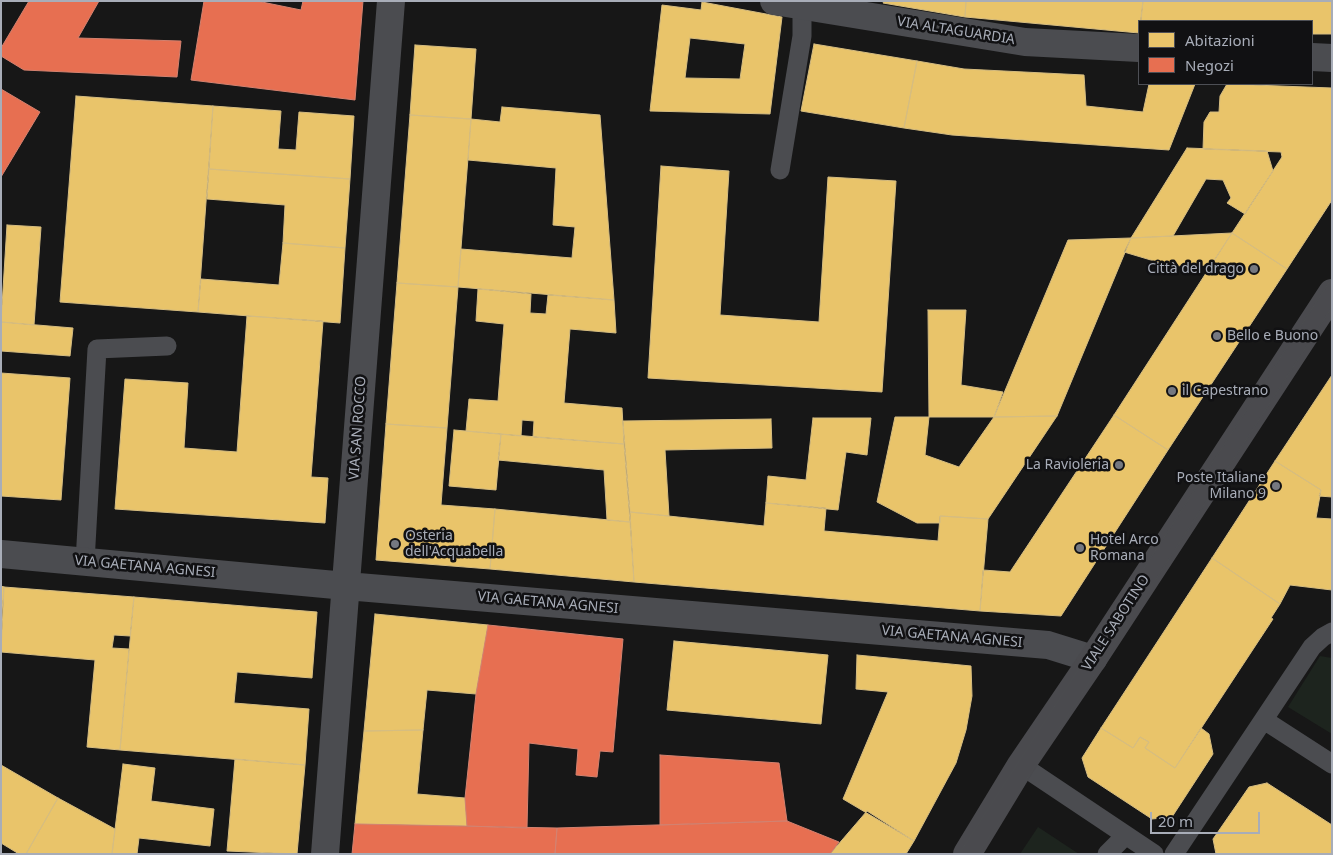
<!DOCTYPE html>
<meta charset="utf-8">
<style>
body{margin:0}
#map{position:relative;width:1333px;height:855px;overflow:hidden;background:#171717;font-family:"Noto Sans",sans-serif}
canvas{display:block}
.frame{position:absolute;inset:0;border:2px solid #a8adb8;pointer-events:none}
.legend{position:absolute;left:1138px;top:20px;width:175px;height:65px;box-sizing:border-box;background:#111113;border:1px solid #4d4f55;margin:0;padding:6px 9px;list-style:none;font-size:15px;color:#a8adb8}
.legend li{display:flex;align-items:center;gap:10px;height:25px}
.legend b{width:25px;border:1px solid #4d4f55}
.scale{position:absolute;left:1150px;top:812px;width:110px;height:22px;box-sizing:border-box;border:2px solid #a8adb8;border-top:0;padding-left:6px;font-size:15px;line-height:18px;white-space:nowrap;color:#a8adb8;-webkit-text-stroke:4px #111113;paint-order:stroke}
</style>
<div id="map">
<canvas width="1333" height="855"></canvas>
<div class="frame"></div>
<ul class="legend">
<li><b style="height:14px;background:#e9c46a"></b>Abitazioni</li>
<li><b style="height:14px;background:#e76f51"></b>Negozi</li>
</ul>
<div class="scale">20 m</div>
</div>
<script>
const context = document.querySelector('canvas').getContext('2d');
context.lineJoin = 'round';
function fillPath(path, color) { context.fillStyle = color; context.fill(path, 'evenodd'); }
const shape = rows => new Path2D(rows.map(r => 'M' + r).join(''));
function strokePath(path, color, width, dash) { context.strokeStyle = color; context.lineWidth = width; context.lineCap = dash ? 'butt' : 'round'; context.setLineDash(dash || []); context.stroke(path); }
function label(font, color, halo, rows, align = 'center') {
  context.font = font + ' "Noto Sans",sans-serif'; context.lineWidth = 5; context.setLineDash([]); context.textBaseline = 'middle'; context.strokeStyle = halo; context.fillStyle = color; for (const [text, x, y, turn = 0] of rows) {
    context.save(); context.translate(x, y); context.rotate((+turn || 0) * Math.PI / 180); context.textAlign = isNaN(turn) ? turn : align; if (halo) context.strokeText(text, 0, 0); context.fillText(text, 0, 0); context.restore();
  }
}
const green = shape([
 [1320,656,1332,658,1332,734,1288,707],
 [1038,827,1079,854,1020,854]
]);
const homes = shape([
 [884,1,966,1,965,17,883,3,884,1],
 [966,1,1143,1,1139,33,965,17,966,1],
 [1143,1,1332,1,1332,34,1312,34,1312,21,1141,21,1143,1],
 [702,2,782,17,770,114,650,111,662,5,701,10,702,2],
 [690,38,745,44,740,79,685,78,690,38],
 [814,44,917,61,904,128,801,111,814,44],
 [415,45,476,49,471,119,410,115,415,45],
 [917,61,964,69,1084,75,1086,106,1143,112,1149,84,1195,84,1169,150,952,135,904,128,917,61],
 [1227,84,1332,88,1332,200,1287,269,1232,233,1282,157,1281,152,1203,149,1204,122,1210,112,1219,112,1220,96,1227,84],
 [76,96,213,106,198,312,60,302,76,96],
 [213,106,281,111,278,149,296,150,299,112,354,116,350,179,209,169,213,106],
 [502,107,600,115,614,300,458,287,461,249,572,258,575,227,553,225,556,168,468,160,471,119,500,122,502,107],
 [410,115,471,119,458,287,397,283,410,115],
 [1187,148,1267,151,1273,171,1245,214,1227,203,1231,198,1223,180,1206,179,1173,236,1131,238,1187,148],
 [661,166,729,171,720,315,819,322,828,177,896,181,882,392,648,378,661,166],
 [209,169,350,179,345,248,283,243,285,205,207,199,209,169],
 [7,225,41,227,34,325,1,322,7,225],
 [1232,233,1287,269,1168,450,1114,415,1232,233],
 [1232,233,1211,265,1171,266,1124,252,1131,238,1232,233],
 [1131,238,1057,416,994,417,1068,240,1131,238],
 [283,243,345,248,340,323,198,312,201,279,279,285,283,243],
 [397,283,458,287,447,428,386,424,397,283],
 [478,289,531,294,530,313,546,314,548,295,614,300,616,333,570,329,564,403,622,408,624,444,533,437,534,421,522,420,521,436,466,431,469,399,498,401,504,324,476,321,478,289],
 [928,310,966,310,961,385,1003,392,994,417,929,417,928,310],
 [247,316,323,321,311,477,328,478,325,523,115,509,125,379,188,383,184,448,237,452,247,316],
 [1,322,73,328,70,356,1,351,1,322],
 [1,373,70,378,61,500,1,496,1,373],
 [1332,375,1332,497,1319,496,1321,490,1275,461,1332,375],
 [1114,415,1168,450,1061,616,980,611,983,570,1010,572,1114,415],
 [1057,416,988,519,940,516,940,523,917,523,877,502,895,417,929,417,925,455,959,467,994,417,1057,416],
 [813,418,871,418,867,455,846,452,838,510,766,503,768,476,806,480,813,418],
 [771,419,772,448,665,450,669,516,630,512,623,421,771,419],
 [386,424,447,428,441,505,495,509,490,569,376,560,386,424],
 [454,430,501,434,496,490,449,486,454,430],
 [501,434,624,444,630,522,607,520,604,470,498,460,501,434],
 [1275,461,1321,490,1316,518,1332,519,1332,590,1290,585,1280,604,1212,558,1275,461],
 [766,503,826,508,824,531,938,541,940,516,988,519,980,611,634,582,630,512,764,526,766,503],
 [495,509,630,522,634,582,490,569,495,509],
 [1212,558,1280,604,1271,618,1273,619,1175,768,1145,748,1149,742,1140,737,1133,748,1101,728,1212,558],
 [1,586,4,587,1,623,1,586],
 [4,587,134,597,130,636,114,635,112,648,129,649,120,750,87,747,95,660,1,652,4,587],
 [134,597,317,612,312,678,237,672,234,703,309,709,305,765,120,750,134,597],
 [375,614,488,625,476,694,427,690,423,730,364,731,375,614],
 [674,641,828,655,821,724,667,710,674,641],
 [857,655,971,666,972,696,966,730,956,763,914,841,843,799,888,692,856,689,857,655],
 [1101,728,1133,748,1140,737,1149,742,1145,748,1175,768,1201,728,1209,734,1213,754,1172,817,1152,819,1088,777,1082,758,1101,728],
 [423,730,417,794,465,798,467,826,355,824,364,731,423,730],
 [235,759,305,765,297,854,227,851,235,759],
 [123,764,155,768,151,801,214,809,210,846,139,838,137,854,112,854,123,764],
 [1,765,58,798,26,854,19,854,1,843,1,765],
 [1267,783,1332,825,1332,854,1216,854,1213,839,1249,787,1267,783],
 [58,798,115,829,112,854,26,854,58,798],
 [867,811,914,841,906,854,830,854,867,811]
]);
const shops = shape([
 [29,1,99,1,78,38,181,41,177,77,24,70,1,56,1,48,29,1],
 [204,1,257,1,301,10,303,1,363,1,355,100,191,80,204,1],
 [1,89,40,112,1,177,1,89],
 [488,625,623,639,613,752,600,751,597,777,576,775,578,749,529,743,527,828,467,826,465,798,476,694,488,625],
 [660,755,779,763,787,821,660,825,660,755],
 [787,821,839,842,830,854,555,854,557,828,787,821],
 [355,824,557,828,555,854,352,854,355,824]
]);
const lane = shape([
 [780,170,802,36,802,6],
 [85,562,97,349,167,346],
 [1264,720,1332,764],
 [1021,765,1154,854],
 [1107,854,1126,835],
 [1174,854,1312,647,1323,637,1332,632]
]);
const street = shape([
 [774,1,1025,42,1139,48],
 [1312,57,1332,58],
 [1,554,346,586,1048,645,1093,659],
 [325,854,391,1]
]);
const secondary = shape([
 [967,854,1021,765,1093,659,1332,293]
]);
const tram = shape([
 [959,854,1332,278],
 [978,854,1332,307]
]);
const markers = [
 [1254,269,5,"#757880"],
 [1217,336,5,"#757880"],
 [1172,391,5,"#757880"],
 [1119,465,5,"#757880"],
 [1276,486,5,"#757880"],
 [395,544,5,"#757880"],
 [1080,548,5,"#757880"]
];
const streetNames = [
 ["VIA ALTAGUARDIA",956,31,9],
 ["VIA SAN ROCCO",358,428,-86],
 ["VIA GAETANA AGNESI",145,567,5],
 ["VIA GAETANA AGNESI",548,603,5],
 ["VIALE SABOTINO",1116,623,-57],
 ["VIA GAETANA AGNESI",952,637,5]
];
const poiNames = [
 ["Città del drago",1244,269,"right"],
 ["Bello e Buono",1227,336],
 ["il Capestrano",1182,391],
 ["La Ravioleria",1109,465,"right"],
 ["Poste Italiane",1266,478,"right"],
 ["Milano 9",1266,494,"right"],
 ["Osteria",405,536],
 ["dell'Acquabella",405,552],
 ["Hotel Arco",1090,540],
 ["Romana",1090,556]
];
fillPath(green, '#1d241e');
fillPath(homes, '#e9c46a');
strokePath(homes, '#d6bd81', 1);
fillPath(shops, '#e76f51');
strokePath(shops, '#d48270', 1);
strokePath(lane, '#4b4c50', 19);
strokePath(street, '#4b4c50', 28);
strokePath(secondary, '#4a4a4e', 28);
strokePath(tram, '#4b4c4f', 1);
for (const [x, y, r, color] of markers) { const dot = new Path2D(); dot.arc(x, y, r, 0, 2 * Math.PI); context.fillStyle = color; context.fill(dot); strokePath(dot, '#111113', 2); }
label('14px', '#a8adb8', '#111113', streetNames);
label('14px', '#a8adb8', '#111113', poiNames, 'left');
</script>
